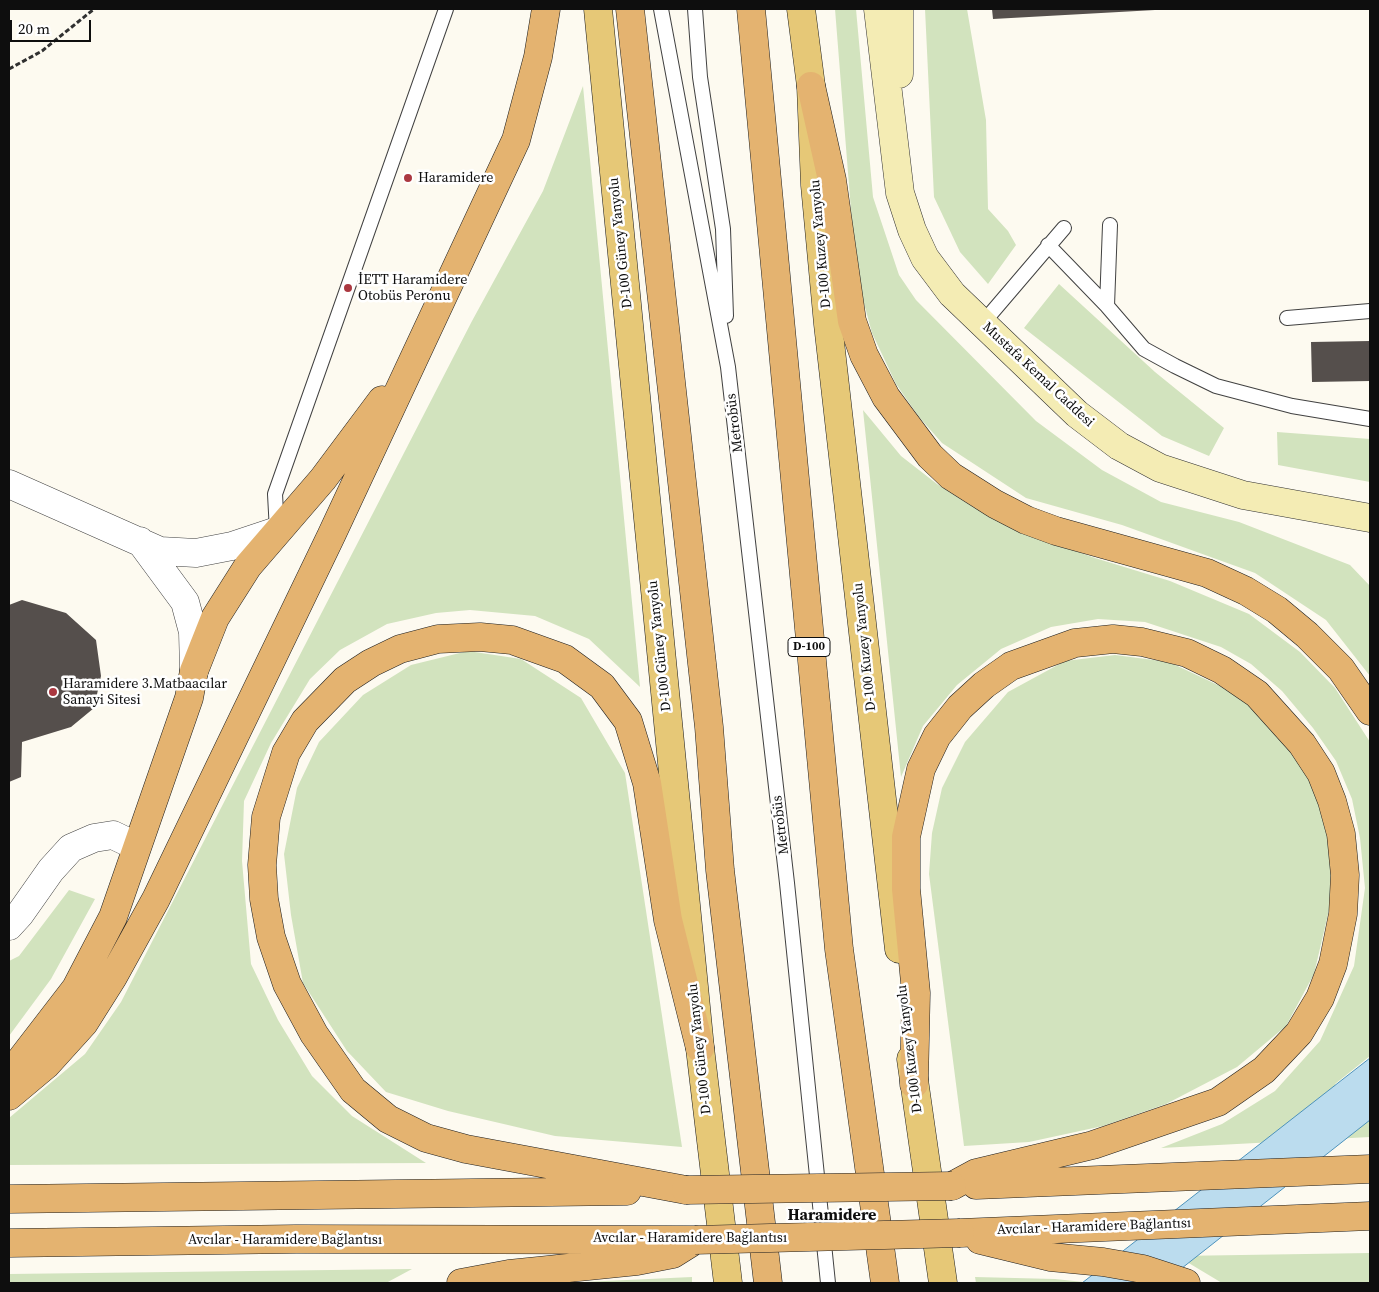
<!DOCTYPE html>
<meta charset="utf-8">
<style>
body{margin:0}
#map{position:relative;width:1379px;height:1292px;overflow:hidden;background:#fdfaf0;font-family:"Source Serif 4",serif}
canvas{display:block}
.frame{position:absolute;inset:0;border:10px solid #0e0e0e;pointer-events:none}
.scale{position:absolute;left:10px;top:20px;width:81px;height:22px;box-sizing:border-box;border:2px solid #0e0e0e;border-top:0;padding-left:6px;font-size:15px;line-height:18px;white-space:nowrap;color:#0e0e0e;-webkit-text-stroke:4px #fff;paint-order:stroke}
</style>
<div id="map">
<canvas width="1379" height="1292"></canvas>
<div class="frame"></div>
<div class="scale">20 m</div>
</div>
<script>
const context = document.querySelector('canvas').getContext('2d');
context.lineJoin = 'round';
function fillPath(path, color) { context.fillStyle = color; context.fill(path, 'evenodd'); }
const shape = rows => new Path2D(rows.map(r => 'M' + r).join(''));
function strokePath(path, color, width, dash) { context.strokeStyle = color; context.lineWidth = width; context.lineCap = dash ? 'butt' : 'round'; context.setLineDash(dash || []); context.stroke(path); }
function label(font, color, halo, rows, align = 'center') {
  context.font = font + ' "Source Serif 4",serif'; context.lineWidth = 5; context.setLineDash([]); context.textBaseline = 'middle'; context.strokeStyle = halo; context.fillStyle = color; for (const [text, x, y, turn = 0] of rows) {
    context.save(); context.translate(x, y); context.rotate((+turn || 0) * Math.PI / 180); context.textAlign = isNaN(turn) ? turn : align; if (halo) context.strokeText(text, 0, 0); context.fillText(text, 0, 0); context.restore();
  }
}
const green = shape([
 [835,9,856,9,873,197,899,275,916,300,1036,421,1102,470,1161,502,1239,522,1350,565,1370,586,1370,676,1326,620,1255,573,1122,525,1026,498,942,443,919,417,896,384,872,333,862,296,854,248],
 [925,9,967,9,986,120,988,209,1008,231,1016,245,988,284,960,252,934,197],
 [583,86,640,687,589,639,535,616,470,610,436,613,387,624,340,650,310,679,271,743,244,801,242,861,251,964,278,1020,312,1076,352,1116,426,1163,9,1165,9,1118,85,1054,121,1002,472,321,543,191],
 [1059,284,1155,372,1224,428,1209,456,1162,436,1024,328],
 [863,410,901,456,937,484,973,507,1020,531,1095,558,1170,581,1249,614,1300,652,1335,688,1370,742,1370,1056,1335,1084,1364,1122,1370,1117,1370,1137,1161,1148,1222,1124,1275,1091,1320,1041,1354,966,1365,888,1360,838,1352,799,1336,761,1313,728,1282,691,1251,664,1221,647,1145,622,1098,619,1051,627,1001,649,957,685,923,726,901,777],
 [1277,432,1370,439,1370,482,1278,465],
 [468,651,521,659,581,698,625,773,682,1147,555,1136,448,1111,386,1092,347,1051,303,983,291,915,284,854,297,788,319,742,363,695,411,665],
 [1115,655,1169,662,1220,686,1269,718,1308,775,1325,819,1336,880,1314,974,1286,1026,1237,1067,1166,1104,1103,1126,1029,1142,964,1146,929,874,932,833,942,788,965,742,1008,692,1065,661],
 [69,890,95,899,51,979,9,1036,9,961,19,956],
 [1370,1253,1370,1283,1222,1283,1177,1256],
 [412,1269,386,1283,9,1283,9,1274],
 [692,1277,692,1283,565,1283,605,1281],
 [975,1277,1055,1279,1093,1283,976,1283]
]);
const water = shape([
 [1370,1058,1370,1120,1163,1283,1082,1283,1370,1058]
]);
const building = shape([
 [992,9,1155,9,1155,10,993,19],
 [1370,341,1370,381,1312,382,1311,342],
 [22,600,66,613,96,640,101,676,94,708,71,727,22,742,21,777,9,782,9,605]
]);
const path = shape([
 [9,69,42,51,94,9]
]);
const service = shape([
 [661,9,728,367,787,883,828,1283],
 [695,9,700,77,723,229,726,316],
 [1048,245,1107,306,1144,349,1175,366,1216,386,1292,406,1370,419],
 [1107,306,1110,225],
 [1287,318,1370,311],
 [982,324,1064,228],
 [277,531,275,494,446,9]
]);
const minor = shape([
 [9,484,160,551,196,553,232,546,277,531],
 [140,541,185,602,193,632,194,671]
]);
const tertiary = shape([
 [9,926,20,914,51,870,71,848,94,838,113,835,136,846]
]);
const secondary = shape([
 [878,9,900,193,912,230,925,258,952,294,1077,414,1119,446,1160,468,1243,495,1370,518],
 [899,9,899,74]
]);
const primary = shape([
 [598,9,700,1048,728,1283],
 [801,9,811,86,815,185,828,324,899,949],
 [911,1059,943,1283]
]);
const trunk = shape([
 [630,9,709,727,720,870,768,1283],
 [751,9,839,949,885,1283],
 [811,86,832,180,852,321,864,355,886,397,930,456,951,476,995,504,1026,520,1056,531,1207,573,1246,591,1277,610,1307,635,1341,669,1370,711],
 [9,1075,76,988,113,917,189,698,194,671,215,618,248,566,323,479,382,400],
 [914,1084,916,993,906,889,906,837,921,769,937,736,960,707,984,685,1011,666,1075,643,1113,639,1142,642,1187,653,1222,670,1257,694,1302,744,1321,773,1332,801,1341,834,1345,875,1343,914,1333,964,1320,998,1299,1033,1264,1070,1218,1102,1093,1145,976,1173,952,1186],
 [9,1096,46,1065,84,1023,113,977,156,899,331,536,516,140,538,57,546,9],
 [976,1185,1370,1169],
 [686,1190,466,1149,426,1138,388,1119,353,1090,314,1034,287,984,271,937,264,899,262,865,266,817,286,753,305,721,345,680,371,663,400,649,438,639,480,637,512,640,565,659,602,686,628,721,647,783,668,920,700,1048],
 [9,1199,627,1191],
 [960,1233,1370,1216],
 [980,1240,1050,1257,1103,1262,1143,1269,1186,1283],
 [9,1243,296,1239,695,1240],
 [461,1283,509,1274,637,1261,673,1254,689,1244]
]);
const trunkBridge = shape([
 [686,1190,952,1186],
 [695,1240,960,1233]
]);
const markers = [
 [408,178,5,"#ab3840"],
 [348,288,5,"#ab3840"],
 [53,692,5,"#ab3840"]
];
const shields = [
 [809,647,42]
];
const shieldNames = [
 ["D-100",809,647]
];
const poiNames = [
 ["Haramidere",418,178],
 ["İETT Haramidere",358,280],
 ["Otobüs Peronu",358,296],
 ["Haramidere 3.Matbaacılar",63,684],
 ["Sanayi Sitesi",63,700]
];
const streetNames = [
 ["D-100 Güney Yanyolu",621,243,-96],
 ["D-100 Kuzey Yanyolu",821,244,-95],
 ["Mustafa Kemal Caddesi",1038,375,43],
 ["Metrobüs",735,423,-97],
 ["D-100 Güney Yanyolu",660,646,-96],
 ["D-100 Kuzey Yanyolu",865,647,-96],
 ["Metrobüs",781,825,-97],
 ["D-100 Güney Yanyolu",700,1049,-96],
 ["D-100 Kuzey Yanyolu",910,1049,-97],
 ["Avcılar - Haramidere Bağlantısı",1094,1227,-2],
 ["Avcılar - Haramidere Bağlantısı",690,1238],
 ["Avcılar - Haramidere Bağlantısı",285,1240]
];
const quarterNames = [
 ["Haramidere",832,1216]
];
fillPath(green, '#d2e3be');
fillPath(water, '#bbdcee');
strokePath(water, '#4c92bb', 1);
fillPath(building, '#554f4c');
strokePath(service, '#414141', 16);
strokePath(minor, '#414141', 29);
strokePath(tertiary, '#414141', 29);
strokePath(secondary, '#303030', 29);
strokePath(primary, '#1f1f1f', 29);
strokePath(trunk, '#1f1f1f', 29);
strokePath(path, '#303030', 3, [5, 2.5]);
strokePath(service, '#fff', 14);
strokePath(minor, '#fff', 28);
strokePath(tertiary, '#fff', 28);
strokePath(secondary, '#f4ecb4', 28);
strokePath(primary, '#e6c877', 28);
strokePath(trunk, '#e4b370', 28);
strokePath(trunkBridge, '#1f1f1f', 29, []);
strokePath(trunkBridge, '#e4b370', 28);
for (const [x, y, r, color] of markers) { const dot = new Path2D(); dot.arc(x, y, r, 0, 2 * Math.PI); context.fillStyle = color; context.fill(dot); strokePath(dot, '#fff', 2); }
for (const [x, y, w] of shields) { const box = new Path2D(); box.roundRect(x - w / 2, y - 9.5, w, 19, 4); context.fillStyle = '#fff'; context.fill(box); strokePath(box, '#0e0e0e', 1); }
label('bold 12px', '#0e0e0e', null, shieldNames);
label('14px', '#0e0e0e', '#fff', poiNames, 'left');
label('14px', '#0e0e0e', '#fff', streetNames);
label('bold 16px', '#0e0e0e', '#fff', quarterNames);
</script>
